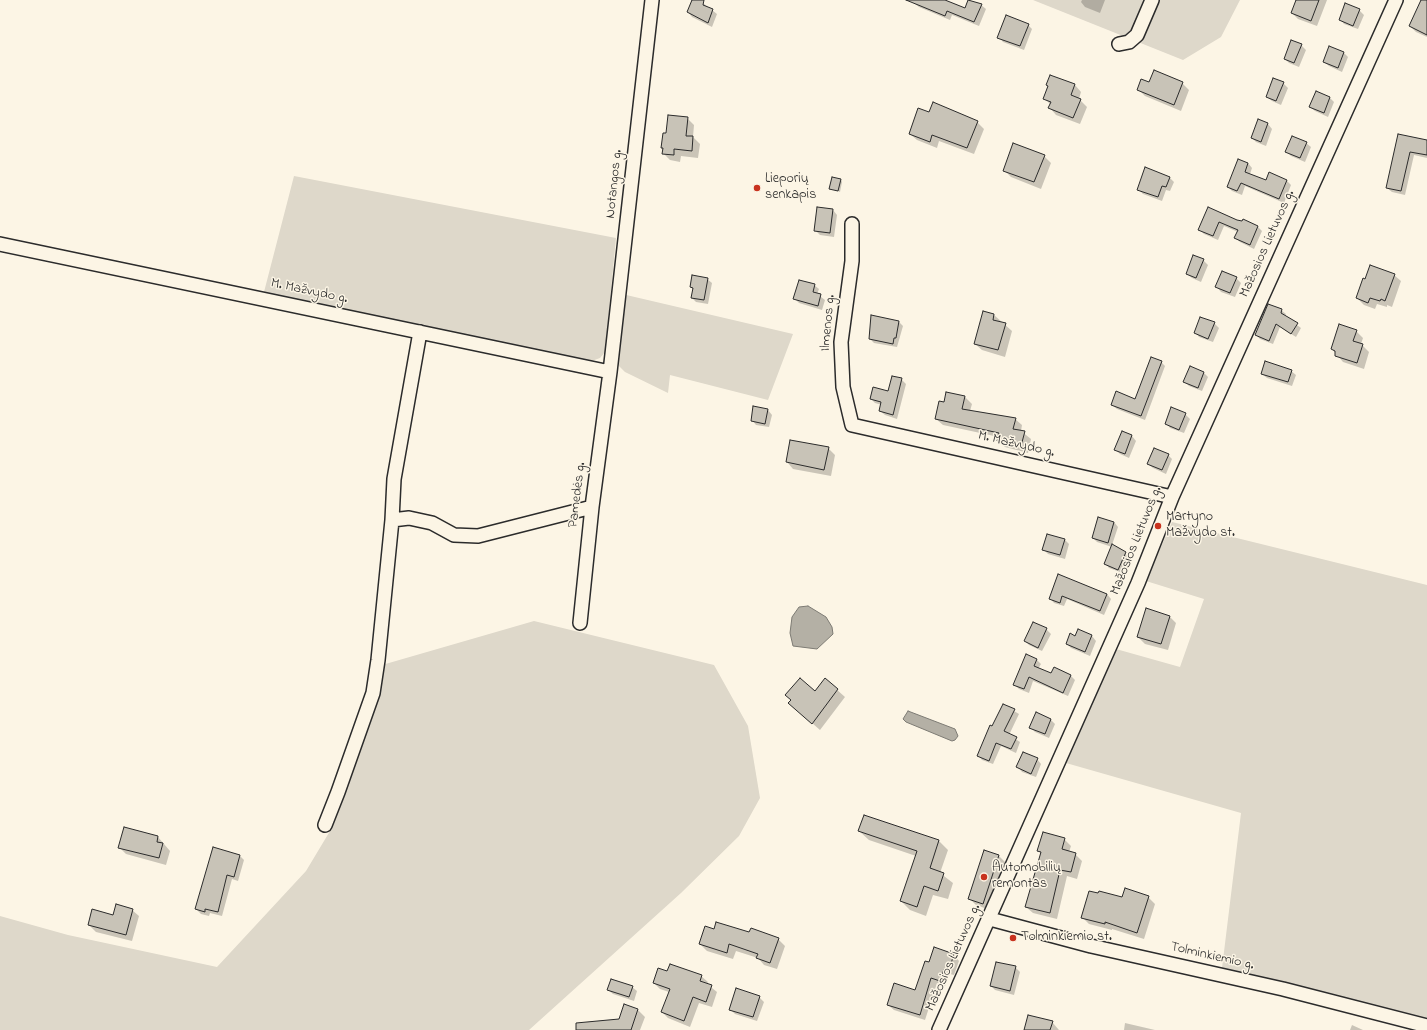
<!DOCTYPE html>
<meta charset="utf-8">
<style>
body{margin:0}
canvas{display:block;background:#fcf5e5}
</style>
<canvas width="1427" height="1030"></canvas>
<script>
const context = document.querySelector('canvas').getContext('2d');
context.lineJoin = 'round';
function fillPath(path, color) { context.fillStyle = color; context.fill(path, 'evenodd'); }
const shape = rows => new Path2D(rows.map(r => 'M' + r).join(''));
function strokePath(path, color, width, dash) { context.strokeStyle = color; context.lineWidth = width; context.lineCap = dash ? 'butt' : 'round'; context.setLineDash(dash || []); context.stroke(path); }
function label(font, color, halo, rows, align = 'center') {
  context.font = font + ' "Indie Flower",sans-serif'; context.lineWidth = 3; context.setLineDash([]); context.textBaseline = 'middle'; context.strokeStyle = halo; context.fillStyle = color; for (const [text, x, y, turn = 0] of rows) {
    context.save(); context.translate(x, y); context.rotate((+turn || 0) * Math.PI / 180); context.textAlign = isNaN(turn) ? turn : align; if (halo) context.strokeText(text, 0, 0); context.fillText(text, 0, 0); context.restore();
  }
}
const green = shape([
 [1033,0,1240,0,1221,37,1183,60],
 [294,176,616,238,605,352,600,358,589,362,264,292],
 [622,294,793,334,768,400,670,375,668,393,625,372,618,365,618,355],
 [1172,522,1427,585,1427,1020,1222,968,1241,813,1066,763,1116,649,1180,667,1204,599,1146,581],
 [534,621,714,665,748,726,760,798,739,836,681,893,529,1030,0,1030,0,916,68,935,217,967,306,871,330,831,382,665]
]);
const water = shape([
 [808,606,826,617,832,627,833,634,817,649,793,646,790,633,792,617,799,607,808,606],
 [908,711,955,729,958,736,955,740,952,741,906,722,903,719,908,711]
]);
const shadow = shape([
 [693,0,703,3,717,14,712,27,692,17,688,12],
 [915,0,944,0,966,9,969,0,981,5,986,9,979,26,952,15,950,20,919,7,914,3],
 [1082,0,1105,0,1100,13,1085,7,1081,2],
 [1297,0,1327,0,1317,26,1298,19,1292,13],
 [1422,0,1427,0,1427,37,1416,32,1410,26],
 [1359,10,1364,15,1358,29,1344,24,1340,19],
 [1028,25,1032,29,1024,50,1003,42,999,37],
 [1301,45,1306,50,1299,67,1289,63,1285,59],
 [1344,53,1348,57,1342,72,1329,66,1324,62],
 [1050,76,1075,85,1081,92,1079,99,1087,107,1080,124,1056,115,1050,108,1051,105,1044,98],
 [1150,83,1182,83,1189,90,1181,111,1145,96,1138,89],
 [1283,83,1288,88,1281,105,1272,101,1267,97],
 [1316,92,1330,98,1334,102,1328,117,1315,111,1310,107],
 [930,113,977,122,984,129,974,154,939,141,937,148,917,140,910,134],
 [687,118,694,125,693,137,700,144,698,158,681,156,680,162,670,160,663,153,662,148,667,134],
 [1259,121,1268,124,1272,129,1266,146,1256,142,1252,138],
 [1399,135,1427,141,1427,158,1414,155,1405,195,1392,192,1387,188],
 [1306,143,1311,147,1305,162,1291,156,1287,152],
 [1044,156,1051,163,1041,189,1011,177,1004,170],
 [1239,160,1248,163,1252,168,1250,174,1266,181,1287,181,1291,185,1284,203,1245,186,1242,195,1232,191,1228,187],
 [1169,177,1174,182,1170,191,1166,190,1162,201,1143,194,1138,189],
 [841,180,842,182,840,192,830,188],
 [818,208,833,210,837,215,834,237,820,235,815,230],
 [1208,209,1237,221,1258,227,1262,231,1254,249,1240,242,1235,238,1238,232,1224,226,1218,240,1204,234,1199,229],
 [1203,260,1208,265,1201,282,1192,278,1187,274],
 [1394,275,1401,281,1392,307,1387,305,1387,307,1377,304,1375,309,1364,305,1357,298],
 [1236,278,1241,283,1235,297,1221,292,1217,287],
 [707,279,712,283,708,304,696,302,692,298,693,290,691,287],
 [814,285,819,289,817,294,825,300,822,310,799,303,795,299],
 [1281,310,1286,314,1285,316,1301,328,1296,337,1280,327,1273,344,1260,339,1256,335],
 [984,312,994,315,1012,331,1005,357,982,350,975,344],
 [872,317,899,322,903,326,897,347,874,343,870,339],
 [1214,323,1219,328,1213,342,1199,337,1195,332],
 [1356,331,1363,338,1361,344,1369,352,1364,369,1343,362,1332,349],
 [1161,362,1165,366,1145,420,1117,409,1112,405,1136,400],
 [1291,371,1296,375,1292,386,1267,378,1262,374],
 [1204,373,1208,377,1202,391,1189,386,1184,381],
 [901,379,906,384,897,419,885,415,880,411,882,405,875,403,871,399,889,392],
 [965,397,972,404,970,411,1015,419,1022,425,1021,431,1031,439,1028,453,1005,447,998,441,999,437,943,425,936,419,945,404],
 [768,410,772,415,769,427,756,425,752,420],
 [1185,414,1190,419,1184,433,1170,428,1166,423],
 [1122,433,1132,436,1136,441,1129,458,1120,454,1116,450],
 [828,448,835,455,831,476,793,469,787,462],
 [1168,455,1172,459,1166,474,1153,468,1148,464],
 [1114,522,1118,527,1112,545,1130,557,1123,573,1109,568,1105,563,1112,547,1097,542,1093,538],
 [1065,540,1069,544,1065,559,1048,554,1044,550],
 [1058,576,1107,594,1111,599,1104,615,1067,599,1064,606,1054,603,1050,598],
 [1169,616,1176,623,1168,650,1145,644,1138,637],
 [1046,629,1051,634,1042,651,1029,645,1025,641],
 [1078,631,1092,636,1096,641,1090,656,1071,648,1067,644,1076,637],
 [1036,659,1041,664,1038,669,1051,675,1054,668,1071,676,1075,680,1068,696,1033,681,1029,693,1019,689,1014,684],
 [826,680,845,697,820,730,789,703,792,700,815,692],
 [1004,705,1019,714,1009,735,1020,742,1016,753,1001,746,993,764,982,760,978,755],
 [1051,720,1055,724,1049,738,1035,732,1031,728],
 [1037,759,1041,764,1036,777,1022,772,1018,767],
 [859,831,939,841,948,850,940,873,953,883,948,899,933,895,926,916,910,910,901,901,916,856,869,840],
 [158,837,170,851,166,865,126,854,119,847],
 [1064,839,1071,846,1069,852,1075,854,1082,861,1077,879,1067,876,1057,919,1033,913,1026,907,1041,853,1039,851],
 [984,851,999,856,1006,863,990,910,976,905,969,898],
 [240,856,244,860,238,881,232,879,222,916,210,913,209,916,201,914,196,909],
 [1148,897,1155,904,1144,939,1112,929,1112,930,1089,924,1083,918,1123,898],
 [132,910,139,916,132,941,96,932,89,925],
 [715,930,778,939,785,946,777,969,764,965,758,958,736,951,733,959,707,951,700,944],
 [935,948,954,955,959,961,954,975,950,974,945,986,937,983,925,1020,894,1010,888,1005,916,991],
 [1015,967,1020,972,1014,995,995,990,991,986],
 [668,973,701,976,708,982,707,984,717,992,712,1007,699,1003,690,1027,668,1018,662,1012,669,992,660,989,654,983],
 [632,987,637,991,634,1001,613,994,608,990],
 [759,997,764,1002,757,1021,735,1014,730,1009],
 [625,1005,638,1010,645,1017,640,1030,594,1030,620,1020],
 [1052,1022,1059,1030,1025,1030],
 [1125,1023,1155,1030,1124,1030],
 [1352,1025,1363,1030,1350,1030]
]);
const building = shape([
 [692,0,704,0,703,5,713,9,708,23,687,12,692,0],
 [906,0,945,0,965,8,968,0,982,4,974,22,947,11,945,16,906,0],
 [1296,0,1319,0,1311,21,1291,13,1296,0],
 [1421,0,1427,0,1427,35,1409,26,1421,0],
 [1345,3,1360,9,1353,26,1339,20,1345,3],
 [1006,15,1029,24,1020,46,997,38,1006,15],
 [1291,40,1302,44,1294,63,1284,59,1291,40],
 [1329,46,1344,52,1338,68,1323,62,1329,46],
 [1154,70,1183,82,1174,105,1137,90,1141,79,1149,82,1154,70],
 [1050,75,1075,84,1071,95,1081,99,1073,118,1048,108,1051,102,1043,99,1048,86,1046,85,1050,75],
 [1273,78,1284,82,1276,101,1266,97,1273,78],
 [1316,91,1330,97,1324,113,1309,107,1316,91],
 [933,102,978,121,967,148,932,135,930,142,909,134,918,108,929,112,933,102],
 [668,115,688,117,686,136,693,136,692,151,674,149,674,155,662,154,663,148,661,148,663,133,666,133,668,115],
 [1258,119,1268,123,1261,142,1251,138,1258,119],
 [1398,134,1427,140,1427,155,1410,152,1401,191,1386,188,1398,134],
 [1292,136,1307,142,1300,158,1285,152,1292,136],
 [1013,143,1045,155,1034,182,1003,171,1013,143],
 [1238,159,1248,163,1245,172,1266,180,1269,172,1287,180,1279,199,1241,183,1237,191,1227,187,1238,159],
 [1145,167,1170,177,1166,187,1162,186,1158,197,1137,190,1145,167],
 [832,177,841,179,838,191,829,189,832,177],
 [817,207,833,209,830,233,814,231,817,207],
 [1208,207,1237,220,1242,221,1243,219,1258,226,1250,245,1234,238,1238,230,1219,222,1213,236,1198,230,1208,207],
 [1193,255,1204,259,1196,278,1186,274,1193,255],
 [1370,265,1395,274,1385,301,1381,299,1380,301,1370,298,1368,303,1356,298,1363,278,1365,279,1370,265],
 [1222,271,1237,277,1230,293,1215,287,1222,271],
 [692,275,708,278,704,300,691,298,693,288,690,287,692,275],
 [799,280,815,284,813,292,821,294,818,306,793,299,799,280],
 [1268,304,1282,309,1281,313,1298,323,1291,334,1276,324,1269,341,1255,335,1268,304],
 [983,311,994,314,993,320,1006,323,998,350,974,344,983,311],
 [871,315,899,321,896,338,894,338,893,344,869,339,871,315],
 [1200,317,1215,322,1208,339,1194,333,1200,317],
 [1339,324,1357,330,1353,341,1363,344,1357,363,1335,356,1335,351,1331,349,1339,324],
 [1151,357,1162,361,1141,416,1111,405,1116,391,1135,399,1151,357],
 [1265,361,1292,370,1288,382,1261,374,1265,361],
 [1190,366,1204,372,1198,388,1183,382,1190,366],
 [892,376,902,378,893,415,879,411,881,402,870,399,873,387,888,391,892,376],
 [946,392,965,396,962,409,1016,418,1013,429,1025,431,1021,446,997,441,999,433,935,419,939,401,944,402,946,392],
 [753,406,768,409,765,424,751,421,753,406],
 [1171,407,1186,413,1179,430,1165,424,1171,407],
 [1122,431,1132,435,1125,454,1114,450,1122,431],
 [790,440,829,447,824,470,786,462,790,440],
 [1154,448,1169,454,1162,470,1147,464,1154,448],
 [1098,517,1114,522,1108,543,1092,538,1098,517],
 [1047,534,1065,539,1060,555,1042,550,1047,534],
 [1112,544,1126,552,1118,570,1104,564,1112,544],
 [1058,574,1107,594,1100,611,1062,596,1060,603,1049,599,1058,574],
 [1146,608,1170,616,1161,644,1137,637,1146,608],
 [1033,622,1047,628,1038,648,1024,641,1033,622],
 [1078,629,1092,635,1085,652,1066,644,1070,633,1075,636,1078,629],
 [1026,654,1037,659,1034,666,1051,673,1054,667,1071,675,1063,693,1029,677,1024,689,1013,685,1026,654],
 [800,678,815,691,825,678,838,689,812,724,788,703,791,700,785,695,800,678],
 [1003,704,1015,709,1004,731,1017,737,1011,749,996,743,989,761,977,756,990,725,992,726,1003,704],
 [1036,712,1051,719,1045,734,1029,728,1036,712],
 [1023,752,1038,758,1031,774,1016,767,1023,752],
 [864,815,939,840,930,868,944,873,938,891,924,886,917,907,900,901,917,851,858,831,864,815],
 [124,827,158,836,157,842,163,843,159,858,118,848,124,827],
 [1043,832,1065,838,1062,849,1076,853,1071,872,1060,870,1050,913,1025,907,1041,852,1037,851,1043,832],
 [213,847,240,855,234,877,227,875,218,912,205,909,205,912,195,909,213,847],
 [984,850,999,855,983,904,968,899,984,850],
 [1125,888,1149,896,1137,933,1105,922,1105,924,1081,918,1089,891,1098,893,1099,891,1122,897,1125,888],
 [116,904,133,909,126,935,88,925,92,909,113,915,116,904],
 [716,922,749,932,751,928,779,938,770,963,756,958,758,954,729,944,727,953,699,944,705,926,714,929,716,922],
 [934,947,954,954,949,970,944,969,940,981,931,978,920,1015,887,1005,894,983,915,990,925,961,929,962,934,947],
 [996,962,1016,966,1010,991,990,986,996,962],
 [670,964,702,975,700,981,712,985,706,1002,693,997,684,1021,661,1012,670,989,653,983,658,968,667,971,670,964],
 [611,979,633,986,629,997,607,990,611,979],
 [736,988,760,996,753,1017,729,1010,736,988],
 [624,1004,638,1009,631,1030,576,1030,576,1023,619,1019,624,1004],
 [1028,1015,1053,1021,1050,1030,1024,1030,1028,1015]
]);
const minor = shape([
 [1119,44,1129,42,1137,35,1152,0],
 [852,224,852,261,841,342,843,387,852,425,1172,497],
 [0,244,610,372],
 [392,520,394,479,420,332],
 [580,623,592,507,610,372,652,0],
 [325,825,338,792,373,693,378,660,392,520,409,518,432,523,454,535,478,536,592,507],
 [990,919,1091,946,1283,989,1427,1026],
 [939,1030,1138,583,1172,497,1396,0]
]);
const markers = [
 [757,188,4,"#c8321e"],
 [1158,526,4,"#c8321e"],
 [984,877,4,"#c8321e"],
 [1013,938,4,"#c8321e"]
];
const poiNames = [
 ["Lieporių",765,180],
 ["senkapis",765,196],
 ["Martyno",1166,518],
 ["Mažvydo st.",1166,534],
 ["Automobilių",992,869],
 ["remontas",992,885],
 ["Tolminkiemio st.",1021,938]
];
const streetNames = [
 ["Notangos g.",615,184,-84],
 ["Mažosios Lietuvos g.",1268,244,-66],
 ["M. Mažvydo g.",309,292,12],
 ["Ilmenos g.",829,323,-85],
 ["M. Mažvydo g.",1016,445,13],
 ["Pamedės g.",578,495,-83],
 ["Mažosios Lietuvos g.",1137,541,-68],
 ["Tolminkiemio g.",1212,957,13],
 ["Mažosios Lietuvos g.",954,958,-66]
];
fillPath(green, '#ded8ca');
fillPath(water, '#b4b0a5');
strokePath(water, '#7d7b74', 1);
fillPath(shadow, '#0003');
fillPath(building, '#c8c3b7');
strokePath(building, '#2b2b2b', 1);
strokePath(minor, '#2b2b2b', 16);
strokePath(minor, '#fcf5e5', 13);
for (const [x, y, r, color] of markers) { const dot = new Path2D(); dot.arc(x, y, r, 0, 2 * Math.PI); context.fillStyle = color; context.fill(dot); strokePath(dot, '#fcf5e5', 1.5); }
label('14px', '#2b2b2b', '#fcf5e5', poiNames, 'left');
label('14px', '#2b2b2b', '#fcf5e5', streetNames);
</script>
